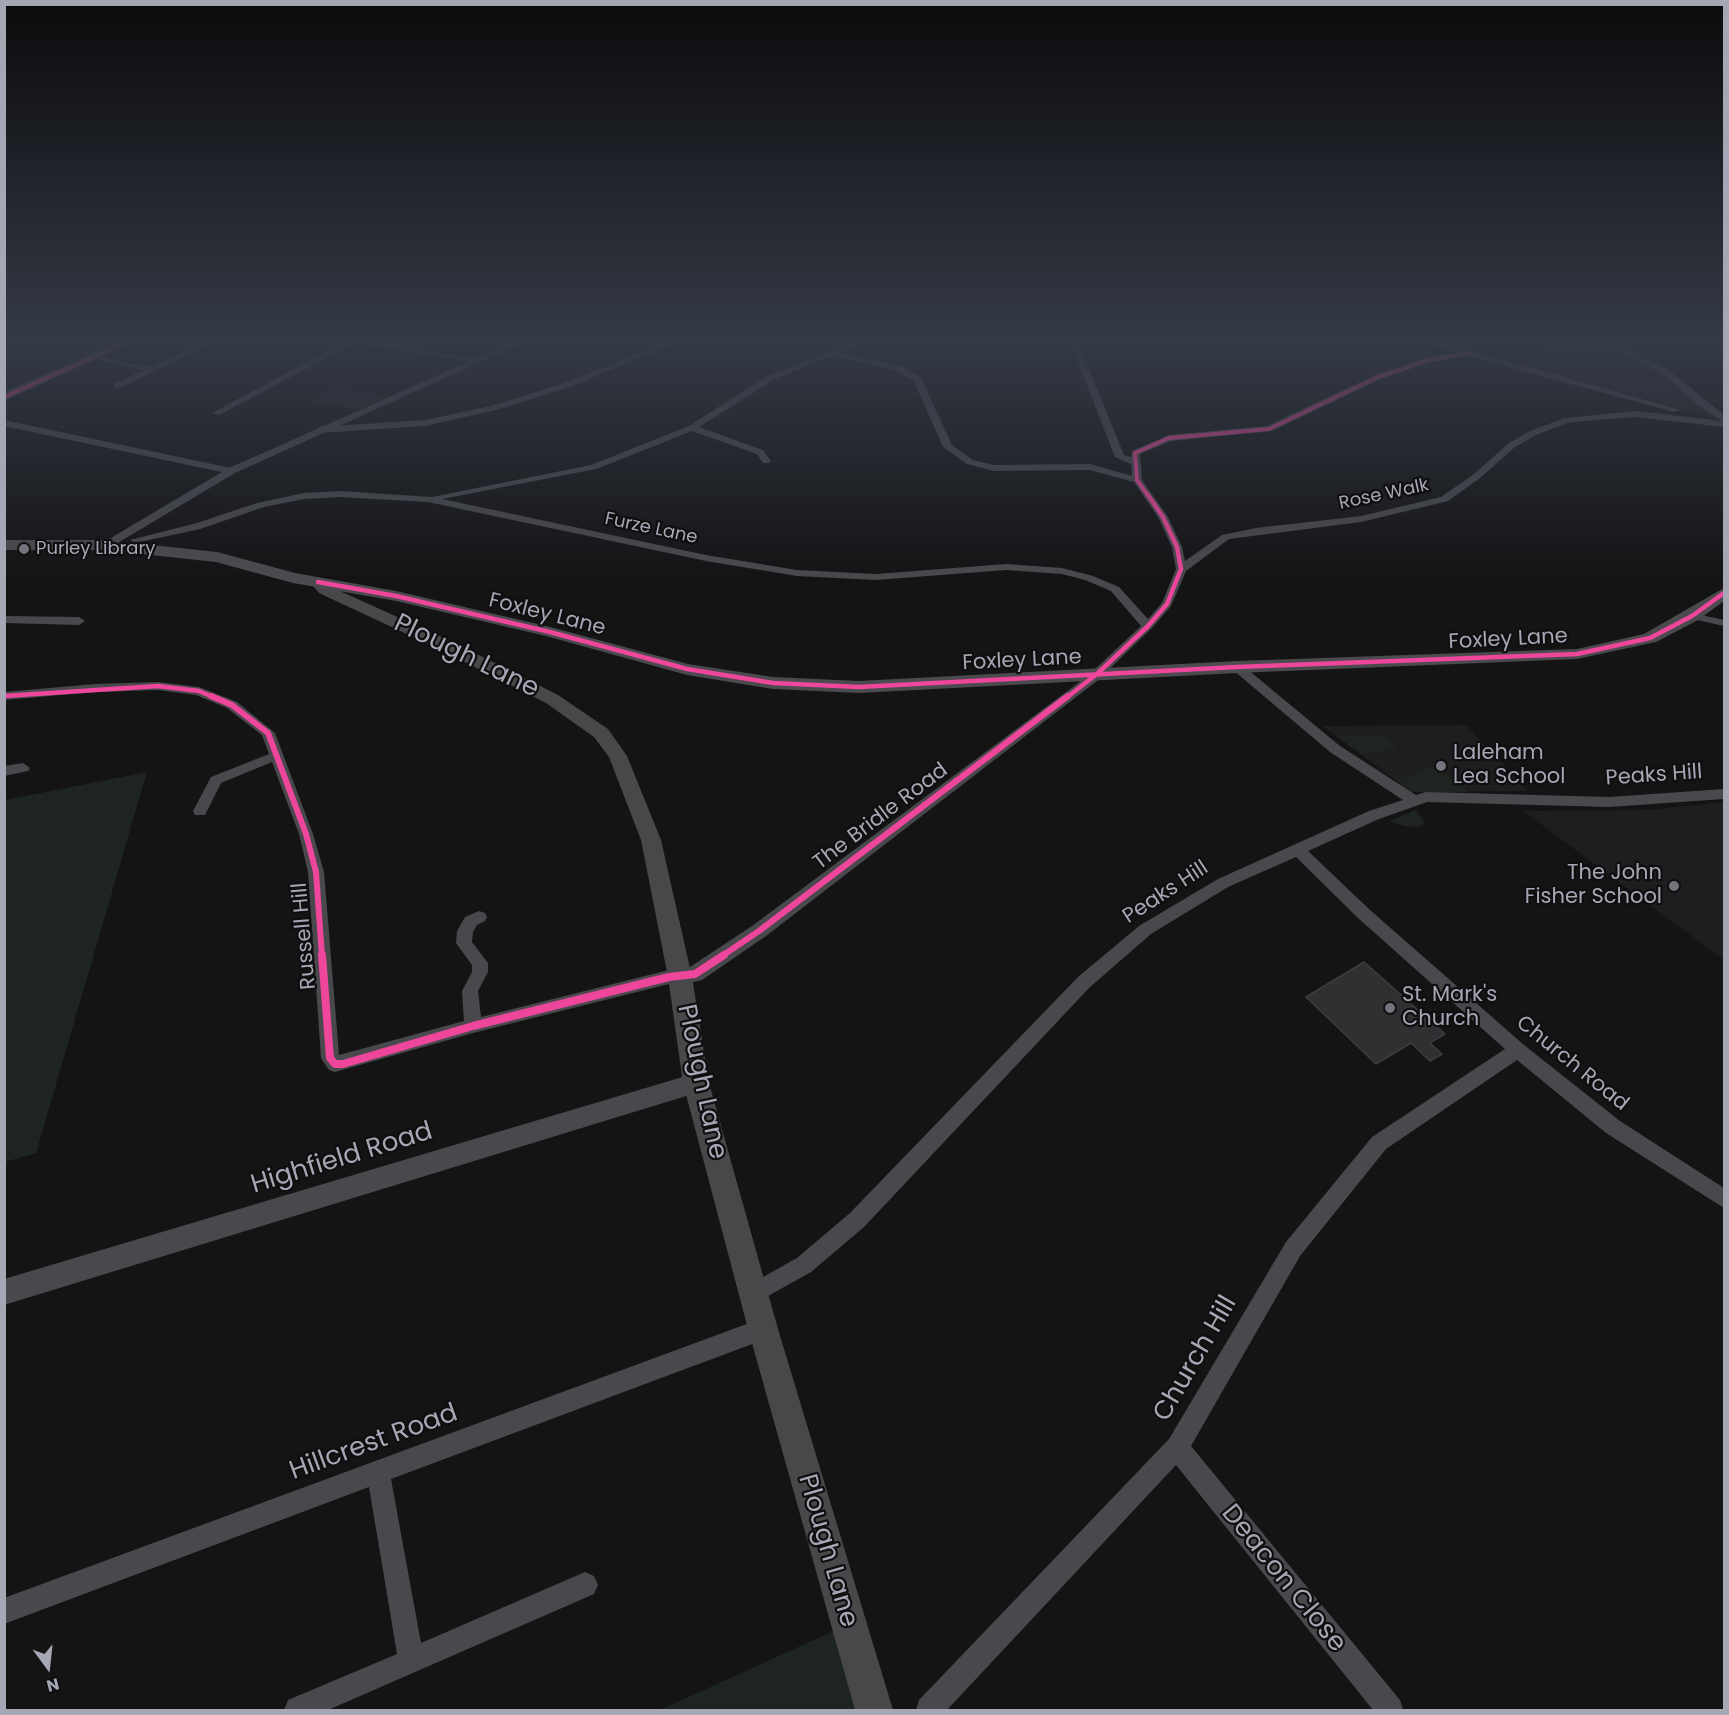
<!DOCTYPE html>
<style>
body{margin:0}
#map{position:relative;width:1729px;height:1715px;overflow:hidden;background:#141415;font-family:Poppins,sans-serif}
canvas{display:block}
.frame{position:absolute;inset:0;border:6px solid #a6a7b5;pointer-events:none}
.north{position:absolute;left:18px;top:1637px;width:60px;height:60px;-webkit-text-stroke:4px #0f0f10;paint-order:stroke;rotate:165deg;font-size:16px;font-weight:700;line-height:24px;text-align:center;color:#a6a7b5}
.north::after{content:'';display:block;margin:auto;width:21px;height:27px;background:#a6a7b5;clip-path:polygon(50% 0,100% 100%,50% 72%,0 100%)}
</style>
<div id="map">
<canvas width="1729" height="1715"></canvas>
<div class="frame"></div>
<div class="north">N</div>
</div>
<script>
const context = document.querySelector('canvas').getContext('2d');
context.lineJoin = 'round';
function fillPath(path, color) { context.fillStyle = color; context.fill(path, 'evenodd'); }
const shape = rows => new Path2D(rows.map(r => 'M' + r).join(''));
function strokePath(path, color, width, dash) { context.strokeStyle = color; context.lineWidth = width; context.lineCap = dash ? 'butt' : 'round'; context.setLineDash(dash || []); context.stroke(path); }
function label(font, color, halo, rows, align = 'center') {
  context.font = font + ' Poppins,sans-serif'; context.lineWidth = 4.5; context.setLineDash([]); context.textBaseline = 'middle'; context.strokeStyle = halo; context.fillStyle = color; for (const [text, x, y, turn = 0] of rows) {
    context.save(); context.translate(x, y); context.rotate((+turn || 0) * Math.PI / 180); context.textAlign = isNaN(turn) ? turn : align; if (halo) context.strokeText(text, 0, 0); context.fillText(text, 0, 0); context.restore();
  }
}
const built = shape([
 [1559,340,1605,340,1614,342,1655,365,1724,418,1724,421,1519,365],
 [337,388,387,397,357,410,310,401],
 [1466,725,1528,791,1412,792,1322,726],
 [1724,802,1724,960,1523,811,1647,810]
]);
const green = shape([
 [1335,735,1385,735,1398,748,1380,751,1381,753,1360,753],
 [1433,767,1439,769,1467,792,1412,792,1395,779,1424,772,1422,770],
 [147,772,36,1153,5,1162,5,800],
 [1416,810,1425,823,1419,827,1404,826,1389,821],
 [836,1630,860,1710,660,1710]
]);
const building = shape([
 [1364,962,1445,1034,1430,1043,1442,1054,1430,1061,1411,1043,1376,1064,1306,997,1364,962]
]);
const minor = shape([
 [210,340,219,340,117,389,114,388,114,384,144,370,88,358,92,356,152,367,210,340],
 [349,340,365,340,480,360,476,362,356,343,219,415,212,413,349,340],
 [672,340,682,340,570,387,496,410,425,426,319,433,315,430,319,427,425,420,491,406,564,383,672,340],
 [860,340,870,340,840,353,900,366,921,378,952,445,973,460,994,465,1090,464,1132,476,1131,464,1115,457,1071,344,1075,342,1079,344,1124,455,1131,457,1132,451,1169,435,1267,426,1375,375,1426,358,1457,353,1415,340,1426,340,1472,351,1681,410,1674,412,1468,356,1431,362,1381,379,1272,431,1171,441,1140,454,1142,480,1168,517,1182,547,1185,561,1222,535,1256,528,1361,516,1441,497,1474,474,1509,443,1530,431,1565,418,1636,411,1722,421,1698,405,1664,375,1599,340,1608,340,1670,371,1724,415,1724,427,1636,417,1570,422,1536,435,1515,447,1480,478,1448,501,1361,522,1229,539,1186,571,1171,606,1152,628,1101,677,1097,678,1091,674,1093,671,1141,626,1111,591,1085,580,1062,574,1006,570,876,580,797,576,706,561,428,502,340,497,304,499,264,507,200,529,135,543,130,540,197,523,257,503,304,493,340,491,432,497,591,465,689,426,769,375,860,340],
 [832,356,894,370,914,381,943,447,967,464,994,471,1090,470,1134,482,1158,517,1172,547,1176,569,1162,603,1148,619,1119,587,1093,576,1062,568,1006,564,876,574,797,570,706,555,442,499,596,469,692,431,757,454,763,463,769,463,771,461,763,450,699,427,775,379,832,356],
 [4,420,231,468,236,471,231,474,4,426,4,420],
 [1692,613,1724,620,1724,626,1688,618,1688,614,1692,613],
 [4,616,79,617,85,621,79,625,4,623,4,616],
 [1237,663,1241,664,1340,746,1416,795,1426,792,1609,797,1724,789,1724,799,1609,807,1427,802,1379,819,1308,851,1370,910,1524,1045,1620,1121,1724,1188,1724,1208,1606,1133,1517,1060,1386,1149,1300,1256,1191,1446,1400,1700,1403,1710,1373,1710,1176,1465,947,1710,916,1710,919,1700,1169,1439,1286,1242,1372,1137,1505,1049,1358,918,1296,857,1228,887,1151,934,1090,987,864,1227,811,1272,761,1300,754,1304,747,1300,743,1293,747,1286,797,1258,850,1213,1078,977,1139,926,1218,879,1369,811,1403,800,1330,752,1233,670,1231,667,1237,663],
 [158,682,199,687,237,702,275,733,313,834,324,872,339,1055,464,1021,462,991,472,972,472,965,456,943,457,931,465,917,479,911,485,913,487,917,485,921,477,925,473,932,472,942,488,963,488,972,478,991,481,1017,669,970,686,972,688,977,686,982,669,984,473,1033,335,1072,329,1070,321,1058,308,872,299,834,272,762,221,783,205,815,195,815,193,811,211,777,269,754,262,735,227,708,196,695,158,690,95,692,4,700,4,692,95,684,158,682],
 [23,763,30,768,28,771,4,776,4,766,23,763],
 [763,1318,771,1321,774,1329,771,1337,391,1479,421,1643,585,1572,594,1576,598,1585,594,1594,328,1710,284,1710,288,1700,397,1654,369,1487,4,1624,4,1598,763,1318]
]);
const tertiary = shape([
 [517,340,529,340,235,473,109,548,101,548,99,545,227,469,517,340],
 [1097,669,1104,674,1102,677,766,936,702,980,680,985,673,983,670,977,673,971,690,967,752,926,1097,669],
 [696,1073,704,1076,707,1083,704,1090,696,1093,4,1305,4,1279,696,1073]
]);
const secondary = shape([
 [318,577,324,579,331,587,455,643,558,695,608,729,627,756,661,840,692,977,709,1083,778,1329,893,1710,855,1710,748,1329,683,1083,668,977,641,840,609,757,594,737,546,703,443,651,319,593,310,582,318,577]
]);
const primary = shape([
 [4,540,105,540,217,552,295,573,396,591,550,627,688,664,773,677,859,681,1237,661,1577,649,1644,634,1724,588,1724,601,1698,620,1656,642,1577,659,1237,673,859,693,773,689,687,675,546,636,396,601,293,583,216,562,105,550,4,550,4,540]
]);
const trunk = shape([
 [123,340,138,340,4,401,4,392,123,340]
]);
const cyclewayFar3 = shape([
 [4,397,132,340],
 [1149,497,1137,480,1135,453,1169,438,1269,429,1378,377,1429,360,1469,353]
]);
const cyclewayFar2 = shape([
 [318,582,396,596,550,632,687,669,773,683,859,687,1237,667,1577,654,1650,638,1692,616,1724,593],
 [4,696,158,686,199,691,215,698],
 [1066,698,1097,674,1148,626,1167,604,1181,569,1177,547,1163,517,1148,495]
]);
const cyclewayFar1 = shape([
 [211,696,232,705,268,733,306,834,316,872,322,956],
 [722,956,759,931,1068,696]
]);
const cycleway = shape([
 [322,955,330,1058,335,1064,343,1064,473,1026,669,977,695,974,724,955]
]);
const markers = [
 [24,549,6,"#73747d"],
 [1441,766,6,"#73747d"],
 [1674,886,6,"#73747d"],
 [1390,1008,6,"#73747d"]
];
const farStreetnames = [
 ["Rose Walk",1384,495,-12],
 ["Furze Lane",651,529,12]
];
const farPoinames = [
 ["Purley Library",36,549]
];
const streetNames = [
 ["Foxley Lane",547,615,14],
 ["Foxley Lane",1508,640,-3],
 ["Foxley Lane",1022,661,-3],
 ["Peaks Hill",1654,776,-4],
 ["The Bridle Road",881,817,-37],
 ["Peaks Hill",1166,893,-33],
 ["Russell Hill",305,936,-95],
 ["Church Road",1572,1064,39]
];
const poiNames = [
 ["Laleham",1453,754],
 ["Lea School",1453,778],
 ["The John",1662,874,"right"],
 ["Fisher School",1662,898,"right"],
 ["St. Mark's",1402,996],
 ["Church",1402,1020]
];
const nearStreetnames = [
 ["Plough Lane",466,657,26],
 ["Plough Lane",701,1082,78],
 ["Highfield Road",342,1159,-17],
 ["Church Hill",1196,1359,-60],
 ["Hillcrest Road",374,1443,-20],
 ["Plough Lane",827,1551,74],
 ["Deacon Close",1283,1579,51]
];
fillPath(built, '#1e1e20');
fillPath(green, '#1e2520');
fillPath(building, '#303033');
strokePath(building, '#3d3d41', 1.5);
fillPath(minor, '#49494d');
fillPath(tertiary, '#49494d');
fillPath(secondary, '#48484b');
fillPath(primary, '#4b4b4f');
fillPath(trunk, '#4b4b4f');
strokePath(cyclewayFar3, '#ed469a', 4);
strokePath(cyclewayFar2, '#ed469a', 4.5);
strokePath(cyclewayFar1, '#ed469a', 6);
strokePath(cycleway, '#ed469a', 8);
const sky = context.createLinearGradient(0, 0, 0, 580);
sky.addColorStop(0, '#0b0b0c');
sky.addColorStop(0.59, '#343a46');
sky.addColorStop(1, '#343a4600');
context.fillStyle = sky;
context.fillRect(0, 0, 1729, 580);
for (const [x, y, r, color] of markers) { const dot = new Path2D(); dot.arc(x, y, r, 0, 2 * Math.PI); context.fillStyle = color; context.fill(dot); strokePath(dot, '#0f0f10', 2); }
label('18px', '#a6a7b5', '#0f0f10', farStreetnames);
label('18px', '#a6a7b5', '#0f0f10', farPoinames, 'left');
label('21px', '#a6a7b5', '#0f0f10', streetNames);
label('21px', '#a6a7b5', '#0f0f10', poiNames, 'left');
label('26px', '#a6a7b5', '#0f0f10', nearStreetnames);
</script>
